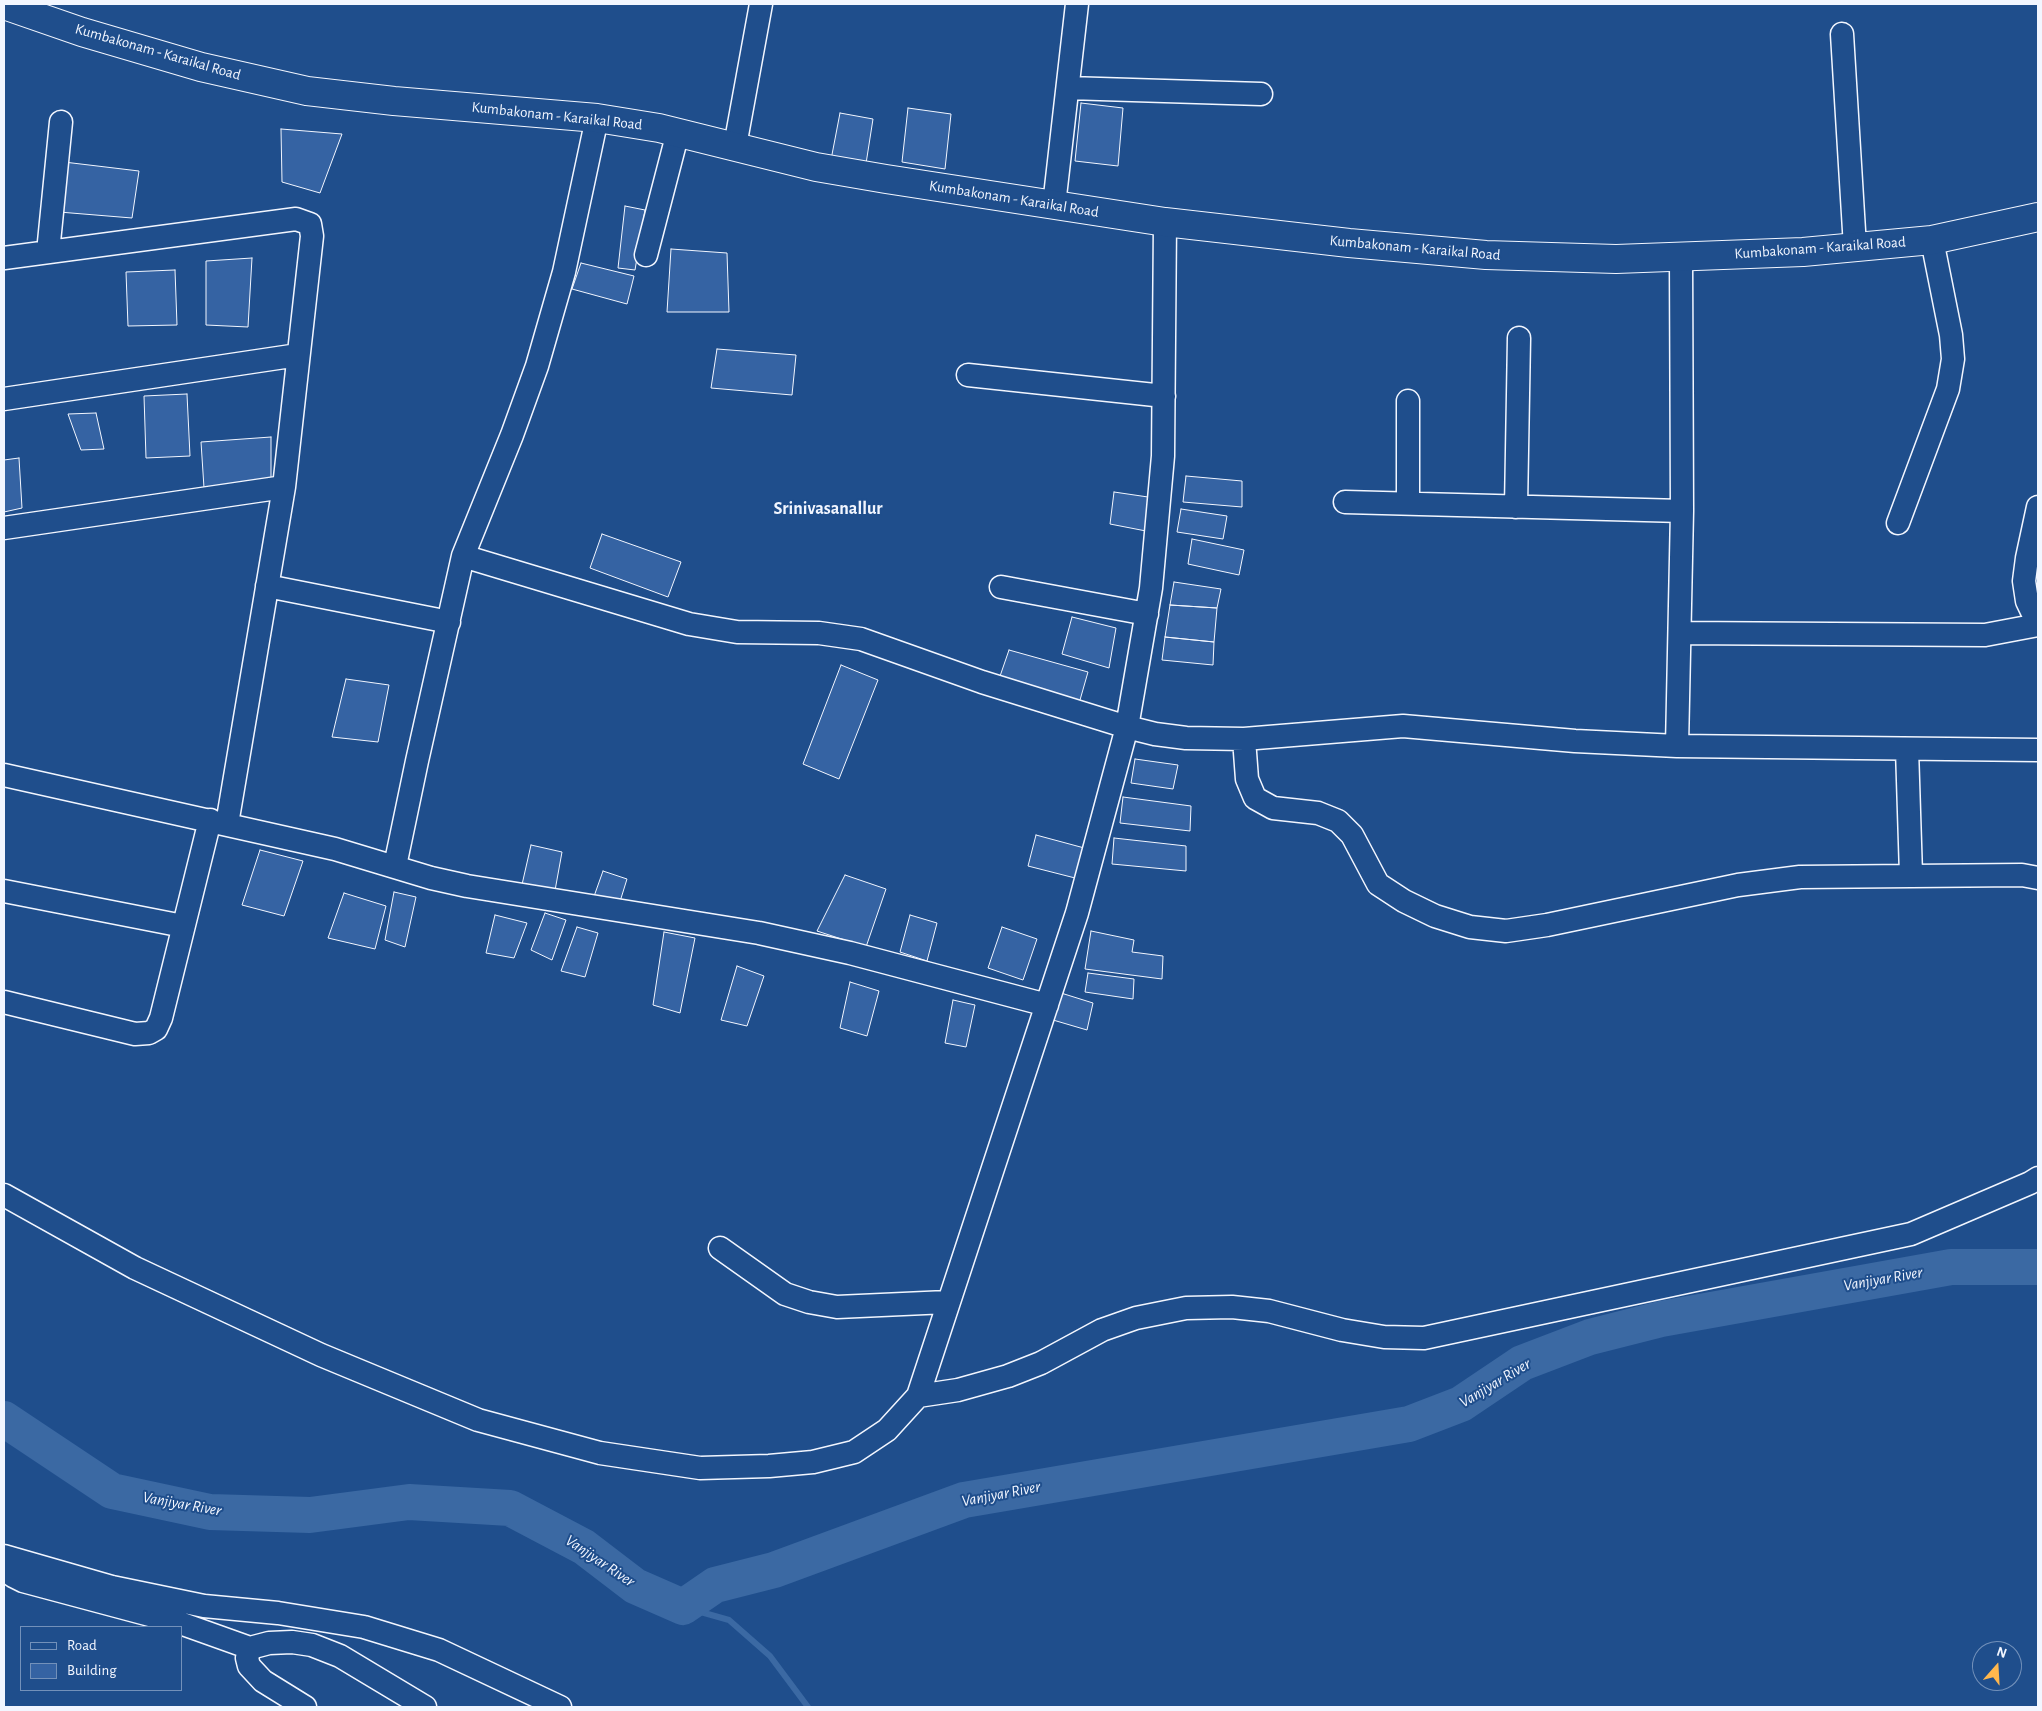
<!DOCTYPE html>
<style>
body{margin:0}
#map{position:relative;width:2042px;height:1711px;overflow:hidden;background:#1f4e8c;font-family:"Alegreya Sans",sans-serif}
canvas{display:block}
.frame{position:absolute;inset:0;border:5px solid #f2f6ff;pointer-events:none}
.legend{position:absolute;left:20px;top:1626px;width:162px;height:65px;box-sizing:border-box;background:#1f4e8c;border:1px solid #7391ba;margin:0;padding:6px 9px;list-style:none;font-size:15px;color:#f2f6ff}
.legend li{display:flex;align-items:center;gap:10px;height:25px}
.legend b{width:25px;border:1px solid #7391ba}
.north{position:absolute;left:1972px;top:1641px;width:50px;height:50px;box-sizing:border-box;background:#1f4e8c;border:1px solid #7391ba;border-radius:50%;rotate:19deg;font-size:14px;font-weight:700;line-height:20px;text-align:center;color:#f2f6ff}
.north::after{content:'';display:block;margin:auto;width:18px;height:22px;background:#ffb74d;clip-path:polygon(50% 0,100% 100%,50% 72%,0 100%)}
</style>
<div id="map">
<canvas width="2042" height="1711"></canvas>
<div class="frame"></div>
<ul class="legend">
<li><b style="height:6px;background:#1f4e8c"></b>Road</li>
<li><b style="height:14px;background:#3563a3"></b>Building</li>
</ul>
<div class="north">N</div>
</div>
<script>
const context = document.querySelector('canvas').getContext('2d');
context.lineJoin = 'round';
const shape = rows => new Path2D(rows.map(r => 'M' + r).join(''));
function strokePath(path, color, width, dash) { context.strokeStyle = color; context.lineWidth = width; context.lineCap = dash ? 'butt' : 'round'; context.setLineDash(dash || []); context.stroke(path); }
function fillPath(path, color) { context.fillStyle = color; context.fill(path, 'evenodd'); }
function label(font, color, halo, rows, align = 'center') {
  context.font = font + ' "Alegreya Sans",sans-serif'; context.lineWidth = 4; context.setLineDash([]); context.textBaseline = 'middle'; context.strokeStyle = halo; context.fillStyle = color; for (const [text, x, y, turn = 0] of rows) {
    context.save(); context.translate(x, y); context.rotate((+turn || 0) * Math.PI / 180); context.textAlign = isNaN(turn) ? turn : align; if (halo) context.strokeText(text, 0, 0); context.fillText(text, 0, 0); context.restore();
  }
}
const stream = shape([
 [683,1607,729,1620,770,1656,808,1707]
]);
const river = shape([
 [4,1419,112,1491,210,1512,310,1515,409,1502,510,1508,584,1547,635,1586,683,1607,715,1585,774,1570,964,1500,1409,1424,1461,1404,1522,1363,1590,1337,1661,1319,1951,1267,2038,1267]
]);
const building = shape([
 [1081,103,1123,108,1118,166,1075,161,1081,103],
 [908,108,951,114,945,169,902,162,908,108],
 [840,113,873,119,865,170,830,165,840,113],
 [281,129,342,134,320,193,282,182,281,129],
 [64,162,139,171,132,218,59,212,64,162],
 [625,206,645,210,635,270,618,268,625,206],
 [671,249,727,253,729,312,667,312,671,249],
 [252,258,248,327,206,325,206,261,252,258],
 [581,263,634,276,627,304,572,289,581,263],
 [175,270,177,325,128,326,126,272,175,270],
 [717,349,796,355,792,395,711,388,717,349],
 [187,394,190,456,146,458,144,396,187,394],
 [96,413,104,449,81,450,68,414,96,413],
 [271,437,271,481,204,488,201,442,271,437],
 [19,458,22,508,4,512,4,460,19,458],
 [1186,476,1242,481,1242,507,1183,502,1186,476],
 [1114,492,1148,497,1146,531,1110,524,1114,492],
 [1181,509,1227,516,1223,539,1177,532,1181,509],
 [602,534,681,562,668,597,590,568,602,534],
 [1192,539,1244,550,1239,575,1188,564,1192,539],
 [1174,582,1221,589,1217,608,1170,605,1174,582],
 [1170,605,1217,608,1214,642,1165,637,1170,605],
 [1072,617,1116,628,1109,668,1062,654,1072,617],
 [1165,637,1214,642,1213,665,1162,660,1165,637],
 [1009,650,1088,672,1078,707,998,682,1009,650],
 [841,665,878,680,839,779,803,764,841,665],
 [346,679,389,685,378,742,332,737,346,679],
 [1135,759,1178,765,1173,789,1131,783,1135,759],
 [1123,797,1191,806,1190,831,1120,823,1123,797],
 [1036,835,1088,849,1079,879,1028,866,1036,835],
 [1114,838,1186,846,1186,871,1112,864,1114,838],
 [531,845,562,852,554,896,521,889,531,845],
 [260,850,303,861,284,916,242,905,260,850],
 [603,871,627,879,618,908,592,902,603,871],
 [845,875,886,889,866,947,817,931,845,875],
 [394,892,416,897,405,947,385,940,394,892],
 [344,893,386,906,375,949,328,938,344,893],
 [545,913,566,920,552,960,531,950,545,913],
 [495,915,527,923,514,958,486,953,495,915],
 [910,915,937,923,927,961,900,952,910,915],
 [577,927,598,933,585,977,561,971,577,927],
 [1002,927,1037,939,1023,980,988,968,1002,927],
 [1091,931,1134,940,1132,952,1163,956,1162,979,1085,969,1091,931],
 [664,932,695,938,680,1013,653,1005,664,932],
 [737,966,764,976,747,1026,721,1020,737,966],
 [1088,973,1134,979,1133,999,1085,992,1088,973],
 [850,982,879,991,867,1036,840,1028,850,982],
 [1061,993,1093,1003,1087,1030,1053,1020,1061,993],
 [953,1000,975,1005,966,1047,945,1043,953,1000]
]);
const minor = shape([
 [1842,34,1855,247],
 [1068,88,1261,94],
 [735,146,761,4],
 [1054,205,1077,4],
 [48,252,61,122],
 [646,255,678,132],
 [4,258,296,219,310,224,312,236,284,487,227,824],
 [968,375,1164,396],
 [4,399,298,355],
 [1408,401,1408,503],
 [1345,502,1682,511],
 [1516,507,1519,338],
 [2038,507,2027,558,2024,581,2027,601,2038,624],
 [1898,523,1948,389,1953,359,1951,335,1932,240],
 [4,528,284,487],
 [463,556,689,624,737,632,819,633,861,639,982,682,1127,727,1155,734,1186,738,1244,739,1403,726,1575,741,1677,746,2038,750],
 [267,586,449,622],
 [1001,587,1147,614],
 [1680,633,1985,635,2038,625],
 [1244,739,1247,779,1255,798,1273,808,1318,813,1338,821,1352,835,1378,884,1404,901,1435,916,1470,927,1506,931,1547,925,1738,885,1800,877,2022,875,2038,878],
 [1677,746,1682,511,1681,257],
 [1907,749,1911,875],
 [4,775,335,849,431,878,467,886,759,933,850,953,1047,1005],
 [395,866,417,761,463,556,512,435,537,366,564,272,597,118],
 [4,891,183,926],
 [4,1002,135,1034,149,1033,156,1029,161,1018,210,820],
 [4,1195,135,1268,321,1355,478,1420,600,1453,700,1468,769,1466,813,1462,854,1452,887,1430,918,1396,1077,913,1127,727,1151,588,1163,456,1165,222],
 [720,1248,785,1294,809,1302,837,1307,947,1302],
 [918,1396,958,1390,1008,1376,1041,1363,1102,1330,1136,1318,1186,1308,1232,1307,1269,1311,1342,1330,1384,1337,1424,1338,1911,1234,2030,1183,2038,1178],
 [4,1556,112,1587,204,1606,278,1613,364,1627,439,1650,560,1707],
 [8,1558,9,1569,13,1576,23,1581,180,1623,250,1648,269,1643,292,1642,312,1645,340,1656,425,1707],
 [250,1648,247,1658,249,1666,263,1681,305,1707]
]);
const major = shape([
 [4,5,82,32,201,67,307,91,394,101,597,118,659,128,816,167,886,179,1165,222,1349,243,1486,255,1616,259,1803,252,1932,240,2038,217]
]);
const streetNames = [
 ["Kumbakonam - Karaikal Road",158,52,16],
 ["Kumbakonam - Karaikal Road",557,116,6],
 ["Kumbakonam - Karaikal Road",1014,199,9],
 ["Kumbakonam - Karaikal Road",1415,248,5],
 ["Kumbakonam - Karaikal Road",1820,248,-4]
];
const waterNames = [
 ["Vanjiyar River",1883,1279,-10],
 ["Vanjiyar River",1495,1383,-31],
 ["Vanjiyar River",1001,1494,-11],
 ["Vanjiyar River",182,1504,10],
 ["Vanjiyar River",600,1561,34]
];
const quarterNames = [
 ["Srinivasanallur",828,509]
];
strokePath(stream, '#3b69a3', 6);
strokePath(river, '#3b69a3', 36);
fillPath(building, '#3563a3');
strokePath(building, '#f2f6ff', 1);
strokePath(minor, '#f2f6ff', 25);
strokePath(major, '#f2f6ff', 30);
strokePath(minor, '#1f4e8c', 22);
strokePath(major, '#1f4e8c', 28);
label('15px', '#f2f6ff', '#1f4e8c', streetNames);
label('italic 16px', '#f2f6ff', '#1f4e8c', waterNames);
label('bold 18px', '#f2f6ff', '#1f4e8c', quarterNames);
</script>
